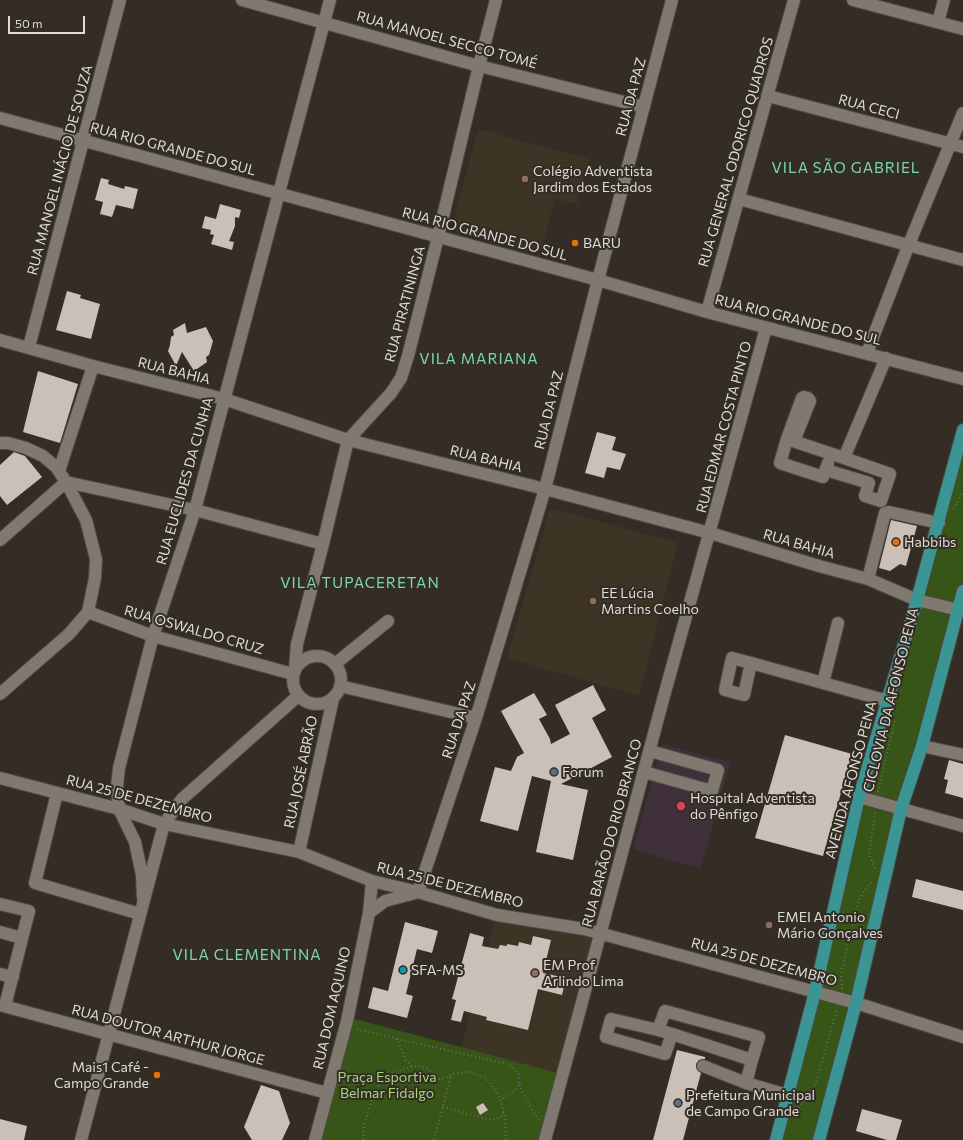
<!DOCTYPE html>
<meta charset="utf-8">
<style>
body{margin:0}
#map{position:relative;width:963px;height:1140px;overflow:hidden;background:#332d25;font-family:Commissioner,sans-serif}
canvas{display:block}
.scale{position:absolute;left:8px;top:16px;width:77px;height:18px;box-sizing:border-box;border:2px solid #dfdcd6;border-top:0;padding-left:5px;font-size:12px;line-height:14px;white-space:nowrap;color:#dfdcd6;-webkit-text-stroke:3px #332d25;paint-order:stroke}
</style>
<div id="map">
<canvas width="963" height="1140"></canvas>
<div class="scale">50 m</div>
</div>
<script>
const context = document.querySelector('canvas').getContext('2d');
context.lineJoin = 'round';
function fillPath(path, color) { context.fillStyle = color; context.fill(path, 'evenodd'); }
const shape = rows => new Path2D(rows.map(r => 'M' + r).join(''));
function strokePath(path, color, width, dash) { context.strokeStyle = color; context.lineWidth = width; context.lineCap = dash ? 'butt' : 'round'; context.setLineDash(dash || []); context.stroke(path); }
function label(font, color, halo, rows, align = 'center') {
  context.font = font + ' Commissioner,sans-serif'; context.lineWidth = 4; context.setLineDash([]); context.textBaseline = 'middle'; context.strokeStyle = halo; context.fillStyle = color; for (const [text, x, y, turn = 0] of rows) {
    context.save(); context.translate(x, y); context.rotate((+turn || 0) * Math.PI / 180); context.textAlign = isNaN(turn) ? turn : align; if (halo) context.strokeText(text, 0, 0); context.fillText(text, 0, 0); context.restore();
  }
}
const built = shape([
 [478,129,589,159,577,204,555,199,540,254,451,230],
 [550,508,678,543,639,696,507,658],
 [497,915,600,934,562,1074,461,1048]
]);
const medical = shape([
 [662,744,730,762,701,868,633,850]
]);
const green = shape([
 [963,430,963,591,819,1140,776,1140,859,797],
 [348,1017,562,1074,545,1140,315,1140]
]);
const building = shape([
 [101,178,109,180,108,184,124,189,125,186,138,189,133,209,116,205,112,217,100,214,103,202,95,200],
 [220,204,241,210,239,218,235,217,235,226,229,241,234,242,232,250,211,244,214,235,210,234,211,230,202,228,205,216,216,219],
 [67,291,81,295,80,298,100,304,91,339,56,330],
 [185,323,187,333,206,327,213,341,209,355,206,357,207,362,194,371,182,352,176,366,168,351,170,345,171,337,174,335,173,330],
 [38,371,78,384,60,443,23,432],
 [597,432,616,437,612,450,626,454,620,470,607,467,604,478,585,473],
 [14,452,25,456,42,477,7,505,0,496,0,465],
 [891,520,917,526,906,566,900,564,890,571,879,568],
 [593,685,606,710,592,718,612,757,561,784,588,790,573,860,536,852,551,781,532,776,518,831,480,821,495,767,511,771,517,757,524,753,501,711,534,693,547,715,539,719,550,739,551,744,570,734,555,705],
 [785,735,852,754,823,856,755,838],
 [949,760,963,764,963,798,945,793,948,780,944,779],
 [916,879,963,891,963,910,912,897],
 [405,922,438,931,432,953,417,949,406,994,413,996,407,1018,368,1008,373,987,388,991],
 [470,933,484,937,482,946,498,949,500,945,507,946,507,944,518,946,519,942,531,945,533,936,551,940,543,973,566,978,562,995,538,989,528,1030,486,1020,487,1017,464,1011,461,1022,451,1020,456,1000,452,999],
 [677,1050,705,1057,705,1059,699,1060,696,1064,697,1070,701,1073,683,1140,653,1140],
 [261,1085,279,1091,290,1123,282,1140,252,1140,244,1127],
 [483,1103,488,1110,480,1115,476,1107],
 [862,1109,902,1120,896,1140,887,1140,856,1131],
 [0,1119,27,1126,24,1140,0,1140]
]);
const path = shape([
 [954,509,963,491],
 [878,792,895,719],
 [875,868,869,854,875,812],
 [842,989,841,974,858,902,865,889,870,885,873,880],
 [357,1029,395,1038,398,1040,406,1061,412,1066],
 [397,1039,508,1064,513,1068,518,1074,519,1079,519,1085,512,1093,503,1098,500,1099],
 [520,1084,522,1092,539,1121],
 [443,1107,491,1120,500,1117,504,1112],
 [796,1111,811,1092,816,1082,837,1009],
 [363,1140,364,1125,374,1093,382,1080,392,1073,406,1068,419,1066,428,1069,439,1079,446,1078,452,1074,470,1072,486,1078,494,1088,500,1099,505,1117,506,1140],
 [434,1140,451,1075]
]);
const minor = shape([
 [242,0,479,66,644,107],
 [853,0,963,29],
 [938,22,944,0],
 [768,96,963,147],
 [0,118,598,280,707,312,963,379],
 [739,199,963,260],
 [707,312,794,0],
 [0,340,93,366,224,399,348,440,545,489,710,533,819,566,868,579,917,600,963,611],
 [29,347,120,0],
 [867,353,909,244,963,113],
 [787,439,780,463,823,477,828,463],
 [794,441,810,401,808,398,804,397,802,398,787,439,844,458,886,358],
 [0,443,8,443,26,448,43,456,56,467,66,482,86,520,96,559,95,578,88,612,69,634,0,694],
 [826,470,869,483,865,496,881,501,890,474,844,458],
 [59,471,93,366],
 [0,540,66,482,195,510,323,544],
 [868,579,885,513,889,512,939,523],
 [88,612,153,636,293,674],
 '293 680a24 24 0 1 1 48 0a24 24 0 1 1-48 0Z',
 [732,658,751,663,744,695,725,690,732,658],
 [751,663,888,701],
 [335,664,388,621],
 [295,669,297,644,323,544,348,440,391,393,401,378,408,356,438,237,479,66,496,0],
 [823,683,838,623],
 [340,686,476,718],
 [922,746,963,755],
 [644,772,712,791,718,770,650,751],
 [0,778,119,809,164,824,299,852,372,881,418,892,497,915,584,929,856,1003,963,1037],
 [57,793,35,883,140,914],
 [859,797,963,826],
 [299,852,333,699],
 [418,892,476,718,545,489,598,280,672,0],
 [143,898,142,875,135,842,119,809,117,786,119,768,153,636,195,510,330,0],
 [0,904,29,911,5,1006],
 [369,913,385,901,415,893],
 [0,932,22,938],
 [0,974,13,977],
 [0,1005,327,1093],
 [658,1030,665,1011,759,1037,752,1060,672,1034,658,1030,611,1019,606,1037,665,1054,672,1034],
 [703,1066,746,1083,787,1095],
 [746,1083,752,1060],
 [81,1140,164,824,182,799,298,696],
 [315,1140,347,1021,369,913,372,881],
 [545,1140,664,696,766,328]
]);
const major = shape([
 [776,1140,815,992,859,797,917,600,963,430],
 [819,1140,856,1003,901,809,922,746,963,591]
]);
const markers = [
 [525,179,4,"#8d6e63"],
 [575,243,4,"#e8710a"],
 [896,542,4,"#e8710a"],
 [593,601,4,"#8d6e63"],
 [554,772,4,"#5c6f8a"],
 [681,806,5,"#e0444e"],
 [769,925,4,"#8d6e63"],
 [403,970,4,"#0f9aa8"],
 [535,973,4,"#8d6e63"],
 [157,1075,4,"#e8710a"],
 [678,1103,4,"#5c6f8a"]
];
const streetNames = [
 ["RUA MANOEL SECCO TOMÉ",447,40,15],
 ["RUA DA PAZ",631,97,-75],
 ["RUA CECI",869,107,15],
 ["RUA RIO GRANDE DO SUL",173,149,15],
 ["RUA GENERAL ODORICO QUADROS",736,152,-74],
 ["RUA MANOEL INÁCIO DE SOUZA",60,170,-75],
 ["RUA RIO GRANDE DO SUL",485,234,15],
 ["RUA PIRATININGA",405,304,-75],
 ["RUA RIO GRANDE DO SUL",798,320,14],
 ["RUA BAHIA",174,371,14],
 ["RUA DA PAZ",549,410,-76],
 ["RUA EDMAR COSTA PINTO",724,427,-75],
 ["RUA BAHIA",486,459,14],
 ["RUA EUCLIDES DA CUNHA",185,481,-74],
 ["RUA BAHIA",799,544,16],
 ["RUA OSWALDO CRUZ",194,630,16],
 ["CICLOVIA DA AFONSO PENA",891,700,-76],
 ["RUA DA PAZ",459,720,-72],
 ["RUA JOSÉ ABRÃO",301,772,-78],
 ["AVENIDA AFONSO PENA",851,780,-75],
 ["RUA 25 DE DEZEMBRO",139,799,15],
 ["RUA BARÃO DO RIO BRANCO",612,833,-75],
 ["RUA 25 DE DEZEMBRO",450,885,14],
 ["RUA 25 DE DEZEMBRO",764,962,15],
 ["RUA DOM AQUINO",332,1008,-77],
 ["RUA DOUTOR ARTHUR JORGE",168,1035,15]
];
const poiNames = [
 ["Colégio Adventista",533,171],
 ["Jardim dos Estados",533,187],
 ["BARU",583,243],
 ["Habbibs",904,542],
 ["EE Lúcia",601,593],
 ["Martins Coelho",601,609],
 ["Forum",562,772],
 ["Hospital Adventista",690,798],
 ["do Pênfigo",690,814],
 ["EMEI Antonio",777,917],
 ["Mário Gonçalves",777,933],
 ["EM Prof",543,965],
 ["Arlindo Lima",543,981],
 ["SFA-MS",411,970],
 ["Mais1 Café -",149,1067,"right"],
 ["Campo Grande",149,1083,"right"],
 ["Prefeitura Municipal",686,1095],
 ["de Campo Grande",686,1111]
];
const parkNames = [
 ["Praça Esportiva",387,1077],
 ["Belmar Fidalgo",387,1093]
];
const neighbourhoodNames = [
 ["VILA SÃO GABRIEL",846,168],
 ["VILA MARIANA",479,359],
 ["VILA TUPACERETAN",360,583],
 ["VILA CLEMENTINA",247,955]
];
fillPath(built, '#3d3426');
fillPath(medical, '#40303b');
fillPath(green, '#375516');
fillPath(building, '#cac0b8');
strokePath(minor, '#4d4942', 14);
strokePath(major, '#4d4942', 14);
strokePath(path, '#706b63', 2, [1, 3]);
strokePath(minor, '#807970', 12);
strokePath(major, '#3b9595', 12);
for (const [x, y, r, color] of markers) { const dot = new Path2D(); dot.arc(x, y, r, 0, 2 * Math.PI); context.fillStyle = color; context.fill(dot); strokePath(dot, '#332d25', 1.5); }
label('14px', '#dfdcd6', '#332d25', streetNames);
label('14px', '#dfdcd6', '#332d25', poiNames, 'left');
label('14px', '#a5d777', '#332d25', parkNames);
context.letterSpacing = '1px';
label('15px', '#7bd4b2', '#332d25', neighbourhoodNames);
context.letterSpacing = '0px';
</script>
